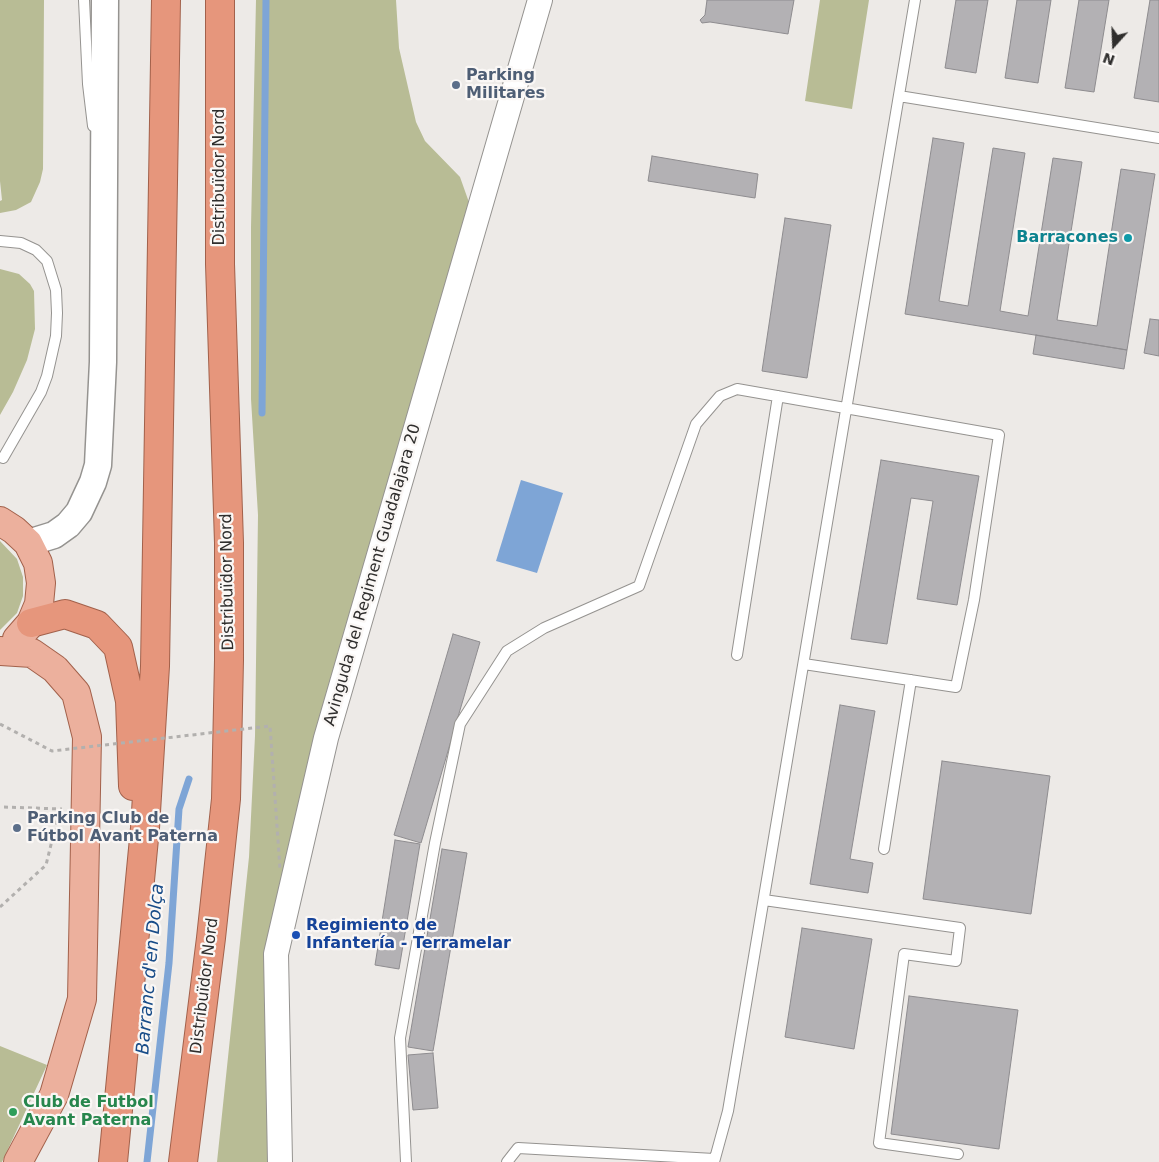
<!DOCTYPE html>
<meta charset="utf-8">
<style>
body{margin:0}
#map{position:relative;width:1159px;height:1162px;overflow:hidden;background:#edeae7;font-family:"DejaVu Sans",sans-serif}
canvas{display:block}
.north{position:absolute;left:1089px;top:20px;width:50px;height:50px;-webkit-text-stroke:4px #faf7f5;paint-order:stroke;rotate:200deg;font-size:14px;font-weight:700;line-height:20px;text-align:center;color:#2f2e2d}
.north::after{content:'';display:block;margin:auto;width:18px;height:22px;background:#2f2e2d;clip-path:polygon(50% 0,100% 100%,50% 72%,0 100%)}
</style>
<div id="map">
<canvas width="1159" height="1162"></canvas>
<div class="north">N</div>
</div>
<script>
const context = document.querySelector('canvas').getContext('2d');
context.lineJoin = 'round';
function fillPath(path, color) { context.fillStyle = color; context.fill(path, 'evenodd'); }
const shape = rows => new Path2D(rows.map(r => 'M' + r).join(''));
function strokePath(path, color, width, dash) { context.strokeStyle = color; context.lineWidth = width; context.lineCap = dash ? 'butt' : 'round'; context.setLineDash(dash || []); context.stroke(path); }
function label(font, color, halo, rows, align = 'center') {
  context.font = font + ' "DejaVu Sans",sans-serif'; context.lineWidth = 4.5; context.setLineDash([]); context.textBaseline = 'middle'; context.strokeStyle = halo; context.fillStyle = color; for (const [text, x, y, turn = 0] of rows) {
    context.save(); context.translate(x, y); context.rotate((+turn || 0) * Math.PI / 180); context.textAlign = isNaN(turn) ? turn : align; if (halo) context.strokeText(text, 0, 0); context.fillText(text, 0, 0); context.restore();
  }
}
const green = shape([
 [0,0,44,0,43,169,40,182,31,202,16,210,0,213,0,201,2,200,0,181],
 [256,0,396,0,399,48,416,122,425,141,460,177,471,208,266,967,269,1162,217,1162,249,857,255,736,258,515,251,399,251,227],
 [820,0,869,0,852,109,805,101],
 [0,269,19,274,30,284,34,291,35,329,27,360,13,392,0,415],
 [0,541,17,559,23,577,23,596,17,613,0,630],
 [0,1046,47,1065,2,1162,0,1162]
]);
const water = shape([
 [521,480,563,493,537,573,496,561]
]);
const stream = shape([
 [262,413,266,0],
 [147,1162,169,963,179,809,189,779]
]);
const building = shape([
 [707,0,794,0,788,34,710,22,702,23,700,20,705,15,707,0],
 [956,0,988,0,976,73,945,68,956,0],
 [1017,0,1051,0,1038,83,1005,78,1017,0],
 [1079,0,1109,0,1094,92,1065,88,1079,0],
 [1150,0,1159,0,1159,102,1134,98,1150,0],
 [933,138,964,143,939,301,968,306,993,148,1025,153,1000,311,1028,316,1053,158,1082,162,1057,320,1097,326,1121,169,1155,174,1127,350,905,314,933,138],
 [652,156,758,174,755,198,648,181,652,156],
 [785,218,831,225,807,378,762,371,785,218],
 [1150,319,1159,320,1159,356,1144,353,1150,319],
 [1036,335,1127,350,1124,369,1033,354,1036,335],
 [881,460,979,476,957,605,917,599,933,501,911,498,887,644,851,639,881,460],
 [453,634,480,642,421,843,394,835,453,634],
 [840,705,875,711,850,859,873,863,868,893,810,884,840,705],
 [942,761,1050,776,1031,914,923,899,942,761],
 [395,840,420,844,399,969,375,965,395,840],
 [442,849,467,853,433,1051,408,1047,442,849],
 [802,928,872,939,854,1049,785,1037,802,928],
 [909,996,1018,1010,999,1149,891,1134,909,996],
 [433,1053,438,1108,413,1110,408,1055,433,1053]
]);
const path = shape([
 [4,807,62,809],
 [0,907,46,865,59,812]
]);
const service = shape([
 [84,0,88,84,93,126],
 [899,96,1159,138],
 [0,241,21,243,36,250,47,261,56,290,57,313,56,336,47,376,41,392,3,458],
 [737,655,778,396],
 [884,849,911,680],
 [764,900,960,928,956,961,904,954,879,1143,958,1154],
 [406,1162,400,1038,435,843,460,724,507,651,544,628,639,586,696,424,720,396,737,389,999,435,974,600,956,687,804,664],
 [507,1162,518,1148,714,1159],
 [714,1162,728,1111,915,0]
]);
const tertiary = shape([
 [280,1162,276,954,326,738,540,0]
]);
const secondary = shape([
 [28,543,54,535,68,525,79,512,93,482,98,465,103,362,105,0]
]);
const primary = shape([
 [0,521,14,530,28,543,38,563,41,583,39,604,31,623,17,639],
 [0,651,32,653,55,669,76,693,87,737,82,999,54,1095,18,1162]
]);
const trunk = shape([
 [31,623,65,614,97,625,118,647,130,701,133,786],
 [113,1162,145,828,155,666,166,0],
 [183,1162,211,938,226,799,229,660,229,543,220,264,220,0]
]);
const pathBridge = shape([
 [0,724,52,751,270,726,280,869]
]);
const markers = [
 [456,85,5,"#5c6f8a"],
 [1128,238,5,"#0f9aa8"],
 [17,828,5,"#5c6f8a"],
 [296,935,5,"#1a4fb4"],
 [13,1112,5,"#2e9e5b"]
];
const serviceNames = [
 ["Parking",466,76],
 ["Militares",466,94],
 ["Parking Club de",27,819],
 ["Fútbol Avant Paterna",27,837]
];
const streetNames = [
 ["Distribuïdor Nord",220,177,-90],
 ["Avinguda del Regiment Guadalajara 20",373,575,-74],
 ["Distribuïdor Nord",228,582,-91],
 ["Distribuïdor Nord",205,986,-83]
];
const cultureNames = [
 ["Barracones",1118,238]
];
const transitNames = [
 ["Regimiento de",306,926],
 ["Infantería - Terramelar",306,944]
];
const leisureNames = [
 ["Club de Futbol",23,1103],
 ["Avant Paterna",23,1121]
];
const waterNames = [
 ["Barranc d'en Dolça",151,969,-85]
];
fillPath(green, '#b8bc95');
fillPath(water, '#7ea5d6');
strokePath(stream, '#7ea5d6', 7);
fillPath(building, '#b3b1b4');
strokePath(building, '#8e8c8f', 1);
strokePath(service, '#959390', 12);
strokePath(tertiary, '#959390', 26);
strokePath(secondary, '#959390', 29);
strokePath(primary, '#a2614b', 30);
strokePath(trunk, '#a2614b', 30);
strokePath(path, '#b2b0ae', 3, [4, 4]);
strokePath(service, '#fff', 10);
strokePath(tertiary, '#fff', 24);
strokePath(secondary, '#fff', 26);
strokePath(primary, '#ecb09d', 28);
strokePath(trunk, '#e6967c', 28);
strokePath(pathBridge, '#b2b0ae', 3, [4, 4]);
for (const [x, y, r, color] of markers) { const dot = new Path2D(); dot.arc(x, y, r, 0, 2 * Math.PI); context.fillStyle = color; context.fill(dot); strokePath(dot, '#faf7f5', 2); }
label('bold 16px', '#4e5e75', '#faf7f5', serviceNames, 'left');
label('16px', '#2f2e2d', '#faf7f5', streetNames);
label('bold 16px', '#0d838f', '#faf7f5', cultureNames, 'right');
label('bold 16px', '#164399', '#faf7f5', transitNames, 'left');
label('bold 16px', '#27864d', '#faf7f5', leisureNames, 'left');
label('italic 18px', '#184c88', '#faf7f5', waterNames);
</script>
